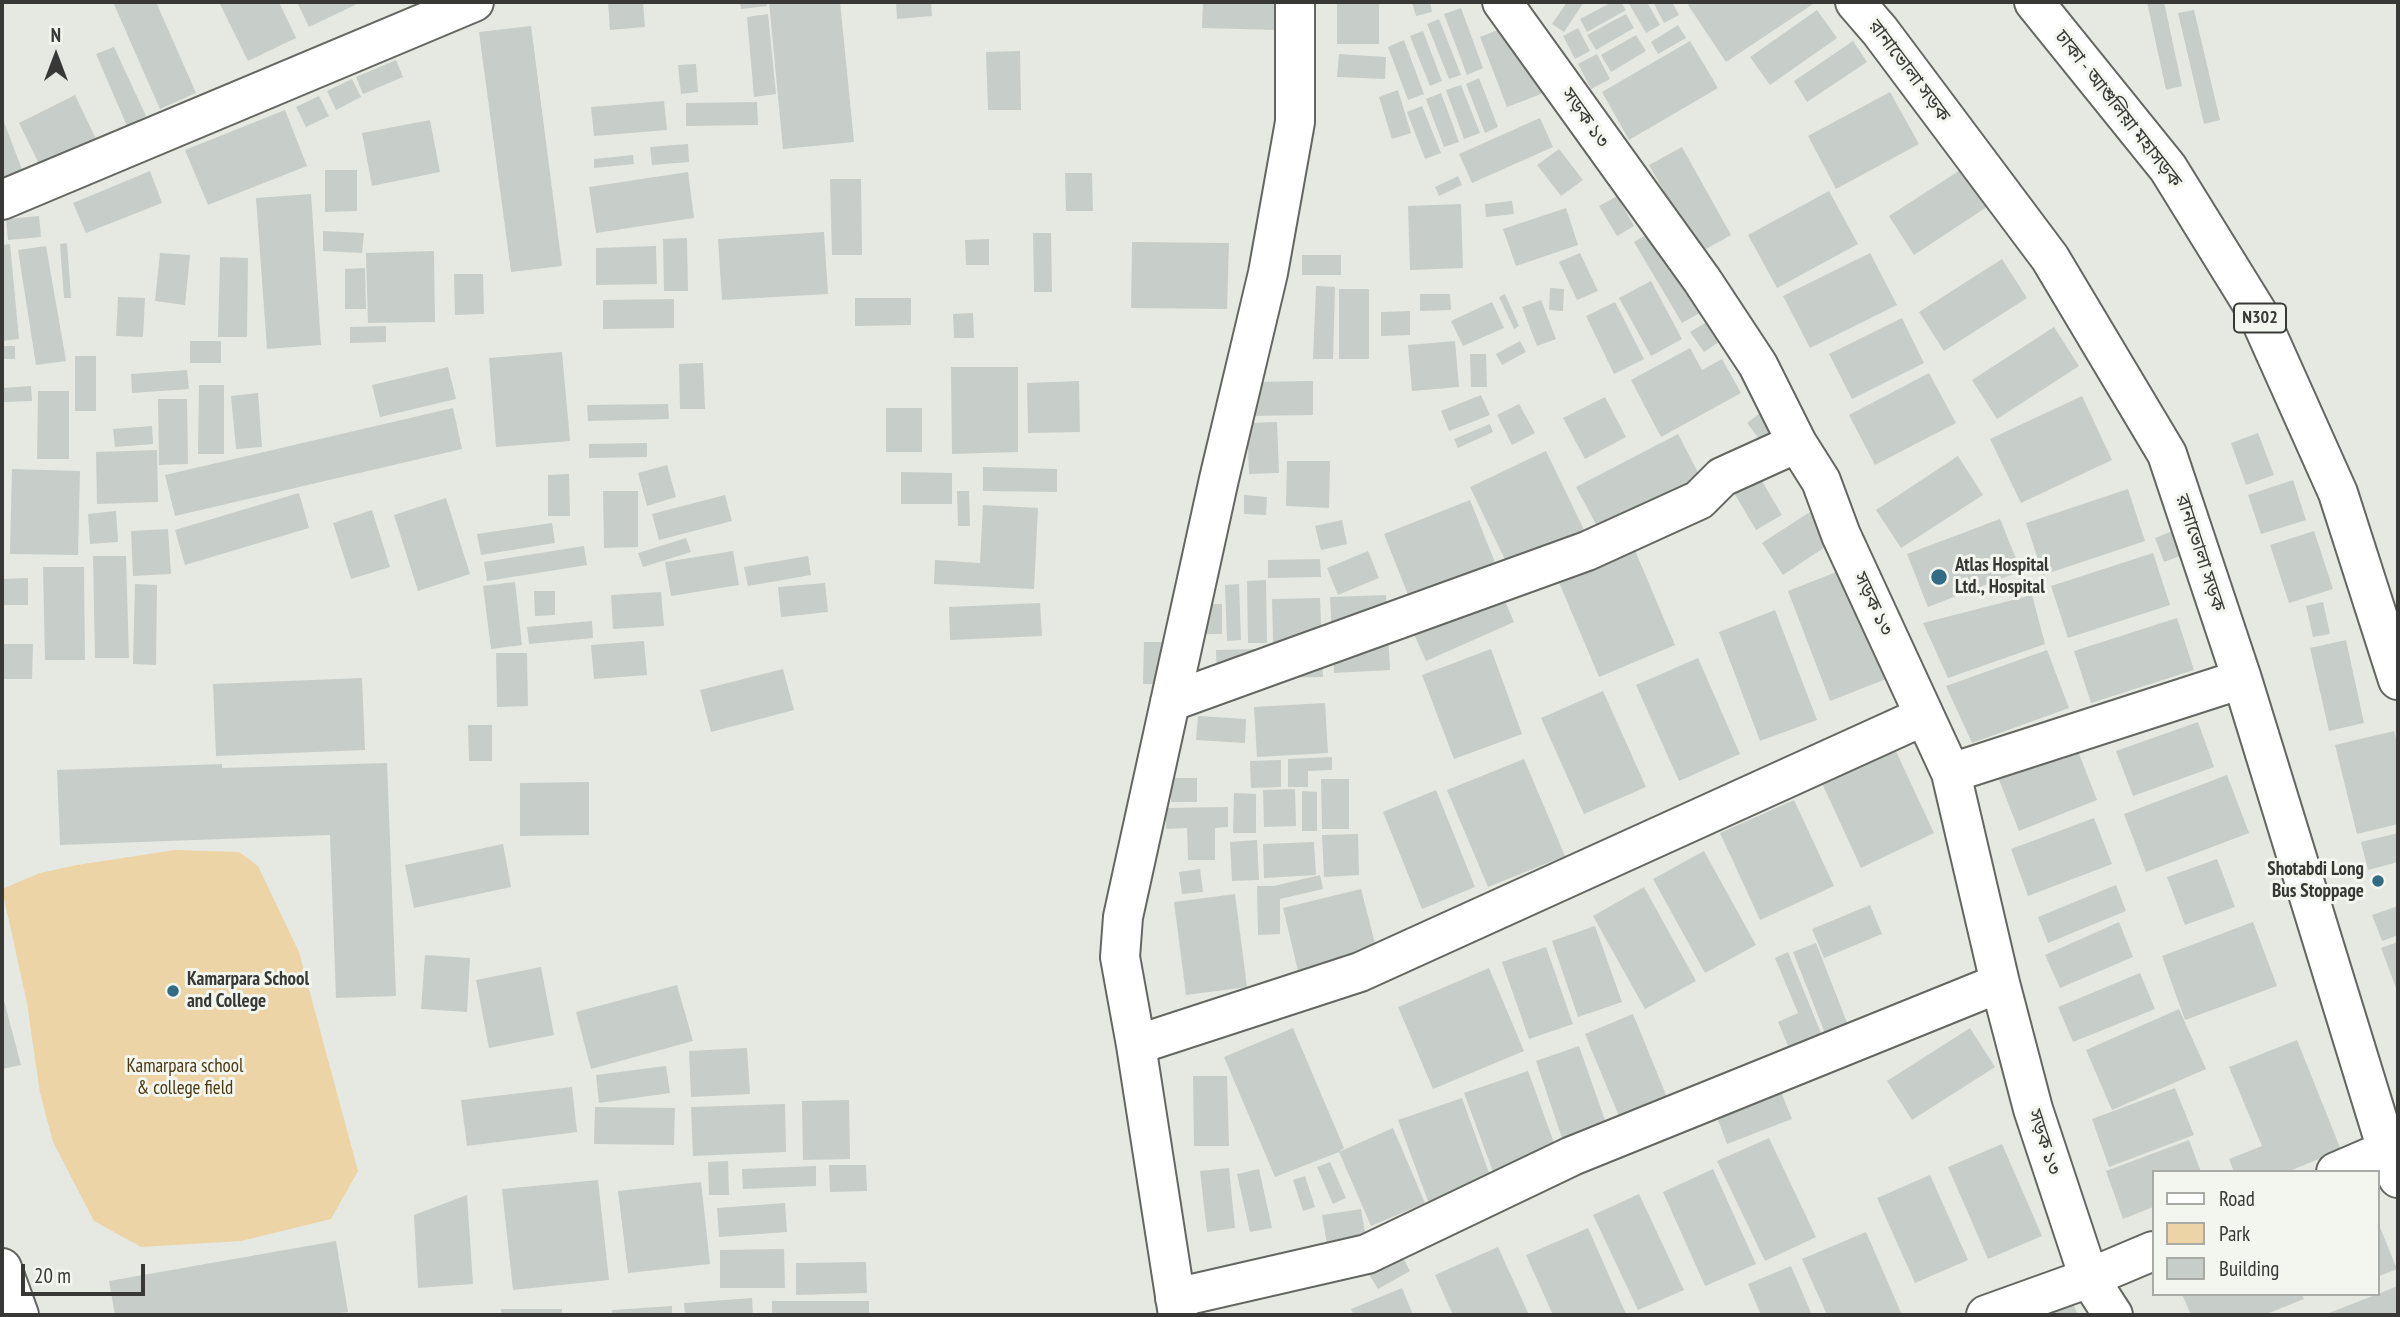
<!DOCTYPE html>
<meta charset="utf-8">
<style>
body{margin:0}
#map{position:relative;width:2400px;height:1317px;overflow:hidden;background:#e6e9e2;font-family:"PT Sans Narrow",sans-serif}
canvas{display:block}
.frame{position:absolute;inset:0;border:4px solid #383936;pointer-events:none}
.legend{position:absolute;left:2152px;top:1170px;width:228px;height:126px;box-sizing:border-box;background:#f3f6ef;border:2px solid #a8aaa5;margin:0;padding:9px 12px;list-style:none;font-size:21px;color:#383936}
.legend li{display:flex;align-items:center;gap:14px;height:35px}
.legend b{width:35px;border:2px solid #a8aaa5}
.north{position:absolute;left:21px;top:21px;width:70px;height:70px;-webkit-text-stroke:5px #f3f6ef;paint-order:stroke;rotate:0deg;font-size:19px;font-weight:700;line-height:28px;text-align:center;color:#383936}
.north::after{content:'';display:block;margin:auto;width:24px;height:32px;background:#383936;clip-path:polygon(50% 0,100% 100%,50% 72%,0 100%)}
.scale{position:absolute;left:21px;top:1264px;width:124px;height:32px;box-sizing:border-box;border:4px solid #383936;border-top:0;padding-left:9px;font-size:21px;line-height:24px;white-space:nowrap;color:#383936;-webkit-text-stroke:5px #f3f6ef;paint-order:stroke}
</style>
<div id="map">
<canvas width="2400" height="1317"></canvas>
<div class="frame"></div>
<ul class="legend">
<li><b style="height:9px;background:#fff"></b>Road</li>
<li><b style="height:19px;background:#ecd4a6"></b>Park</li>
<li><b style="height:19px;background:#c7cdc8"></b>Building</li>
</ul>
<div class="north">N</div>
<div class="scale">20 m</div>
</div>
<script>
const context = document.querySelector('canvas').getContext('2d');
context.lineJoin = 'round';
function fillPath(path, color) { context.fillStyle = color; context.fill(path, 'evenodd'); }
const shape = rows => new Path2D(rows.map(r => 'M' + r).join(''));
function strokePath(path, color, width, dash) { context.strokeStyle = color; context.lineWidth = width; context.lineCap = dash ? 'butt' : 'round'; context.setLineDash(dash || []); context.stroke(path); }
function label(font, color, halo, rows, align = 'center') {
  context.font = font + ' "PT Sans Narrow","Noto Sans Bengali",sans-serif'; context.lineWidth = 6; context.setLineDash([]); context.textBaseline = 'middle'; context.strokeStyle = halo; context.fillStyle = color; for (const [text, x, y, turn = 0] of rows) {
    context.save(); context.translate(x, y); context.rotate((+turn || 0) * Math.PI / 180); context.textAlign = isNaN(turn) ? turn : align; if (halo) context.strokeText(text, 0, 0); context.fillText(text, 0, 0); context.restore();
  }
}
const green = shape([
 [175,850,239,852,258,866,299,952,358,1171,331,1219,241,1241,141,1247,94,1221,53,1142,40,1093,27,1003,2,889,40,873,77,865]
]);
const building = shape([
 [113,2,156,2,196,93,160,109],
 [219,2,279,2,296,38,248,61],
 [297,2,356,2,357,4,309,27],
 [608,2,643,2,645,27,610,30],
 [740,2,766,2,767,6,741,9],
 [769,2,840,2,854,142,783,149],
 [896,2,931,2,932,16,897,19],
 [1203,2,1278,2,1278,30,1202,28],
 [1412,2,1430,2,1432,12,1416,16],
 [1567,2,1584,2,1564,32,1552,24],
 [1612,2,1621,2,1626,10,1587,32,1580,19],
 [1628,2,1647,2,1660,25,1646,33],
 [1653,2,1672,2,1679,15,1664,23],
 [1692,2,1816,2,1726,62,1688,5],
 [2147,2,2164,2,2182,86,2166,90],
 [1337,3,1379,3,1379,44,1337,44],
 [1461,8,1483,68,1467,75,1444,14],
 [1817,10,1837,38,1770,85,1750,57],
 [2194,10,2220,120,2204,124,2178,13],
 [768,14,776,94,754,97,747,17],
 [1626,14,1634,28,1596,50,1587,35],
 [1439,19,1461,75,1449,79,1427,24],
 [1526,19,1554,89,1507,107,1480,37],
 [1678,25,1686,38,1658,54,1651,42],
 [531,26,562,266,511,272,479,32],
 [1578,28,1590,51,1575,59,1563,36],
 [1423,31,1442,81,1430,86,1410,36],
 [1636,35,1646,51,1611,72,1601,55],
 [1404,40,1424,94,1408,100,1388,47],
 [1690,41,1718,88,1629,140,1602,92],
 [1853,41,1867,62,1807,102,1794,81],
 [114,47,146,116,127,126,96,54],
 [1020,51,1021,110,988,110,986,52],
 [1339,54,1386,57,1385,79,1337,77],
 [1597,54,1610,79,1591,89,1578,64],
 [396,60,403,77,363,94,356,77],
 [696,64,698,92,681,94,678,65],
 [1479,78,1498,127,1485,133,1466,84],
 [352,79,361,97,336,110,327,91],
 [1461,85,1480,133,1464,139,1446,90],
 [1398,90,1411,133,1392,139,1379,97],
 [1890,92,1919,144,1836,189,1808,136],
 [1441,93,1459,142,1444,147,1426,99],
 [75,95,97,141,41,168,19,123],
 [319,96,329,116,306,127,296,107],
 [664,101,667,130,594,136,591,107],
 [757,102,758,125,686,126,686,103],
 [1422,106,1441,153,1425,159,1407,112],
 [285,110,307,166,208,205,185,150],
 [2,117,23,172,2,181],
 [1540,118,1553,147,1472,183,1459,154],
 [430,120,440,172,372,186,362,133],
 [688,144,689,162,652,165,650,147],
 [1682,147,1731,235,1699,253,1649,165],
 [1559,149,1583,180,1561,196,1537,165],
 [633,155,634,164,594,168,594,159],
 [1971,163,1996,201,1914,255,1889,216],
 [325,170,357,170,357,211,325,212],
 [150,171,162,203,86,233,73,203],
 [688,172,694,218,596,233,589,187],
 [1065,173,1092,173,1093,211,1066,211],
 [1458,176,1462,185,1439,196,1435,187],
 [830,179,861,179,862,255,832,255],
 [1829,191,1858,244,1777,288,1748,235],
 [311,194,321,345,267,349,256,198],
 [1617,196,1634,226,1617,236,1599,206],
 [1512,201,1514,214,1486,217,1485,204],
 [1461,204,1463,268,1410,270,1408,206],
 [1566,208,1578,245,1516,266,1503,229],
 [39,216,41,237,8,240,6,219],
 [323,231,364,233,362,253,323,251],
 [1653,231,1700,313,1682,323,1634,242],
 [824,232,828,294,722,300,718,239],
 [1033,233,1051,233,1052,292,1034,292],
 [687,238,688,291,664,291,663,239],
 [989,239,989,265,966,265,965,240],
 [1132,242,1229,243,1227,309,1131,308],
 [67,243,71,298,64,298,60,244],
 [10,244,19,339,2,341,2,245],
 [46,246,66,361,36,365,18,250],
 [656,246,657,284,596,285,596,248],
 [434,251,435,322,368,323,366,253],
 [160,253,190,255,185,305,155,301],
 [1580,253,1598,291,1577,300,1559,262],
 [1870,253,1897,305,1810,348,1783,296],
 [1302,255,1341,255,1341,275,1302,275],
 [220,257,248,258,247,337,218,337],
 [2002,259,2027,298,1944,351,1919,312],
 [365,268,366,309,345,309,345,269],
 [454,274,483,274,484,314,455,315],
 [1651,281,1682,339,1651,356,1619,298],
 [1316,286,1335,287,1333,359,1313,359],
 [1550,288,1564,289,1563,311,1549,310],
 [1339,289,1369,289,1369,359,1339,359],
 [1420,294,1450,294,1451,310,1420,311],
 [1505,294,1519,326,1514,329,1499,297],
 [118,297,145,298,143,337,116,336],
 [855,298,911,298,911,325,855,326],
 [674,299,674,328,603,329,603,300],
 [1541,300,1556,339,1537,346,1522,307],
 [1492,302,1504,328,1463,346,1451,321],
 [1615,302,1644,359,1614,374,1586,316],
 [1410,311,1410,335,1381,336,1381,312],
 [973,313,974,338,954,338,953,314],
 [1902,318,1924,363,1852,399,1829,354],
 [1710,320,1723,339,1704,352,1690,332],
 [386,326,386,342,350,343,350,327],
 [2054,327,2079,366,1997,419,1972,380],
 [190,341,221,341,221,363,190,363],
 [1455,341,1459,387,1412,391,1408,345],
 [1520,341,1526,352,1502,365,1496,354],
 [2,346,15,346,15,359,2,359],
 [1690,348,1702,370,1722,359,1741,393,1661,437,1631,380],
 [562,352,570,441,496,447,489,358],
 [1470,354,1486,354,1487,387,1471,387],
 [75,356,96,356,96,411,75,411],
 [703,363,705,409,680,409,679,364],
 [448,367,456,399,380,417,372,385],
 [951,367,1018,367,1018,452,952,454],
 [187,370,189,389,132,393,131,374],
 [1929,373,1956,423,1875,465,1849,415],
 [1079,381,1080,432,1028,433,1027,383],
 [1313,381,1313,415,1249,416,1248,382],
 [199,385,224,385,224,454,198,454],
 [31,386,32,401,4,402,2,388],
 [38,391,69,391,69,459,37,459],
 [258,393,262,447,236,449,231,396],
 [1481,395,1490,415,1449,431,1441,411],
 [2082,396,2112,460,2021,503,1990,439],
 [1605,397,1626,437,1585,459,1563,418],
 [158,399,187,399,188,464,159,465],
 [668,404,669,419,588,421,587,405],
 [1519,404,1535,433,1512,445,1497,415],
 [1769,406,1792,437,1770,453,1747,423],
 [453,408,462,449,175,516,165,475],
 [886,408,922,408,922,452,886,452],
 [1277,422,1279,473,1249,474,1247,423],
 [1490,424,1493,432,1458,448,1454,439],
 [152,426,153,444,115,447,113,429],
 [2258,433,2274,475,2246,485,2231,443],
 [1678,434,1705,486,1604,539,1576,487],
 [647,443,647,457,589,458,589,444],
 [157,450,158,502,97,504,96,452],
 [1546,451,1587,536,1511,572,1470,487],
 [1958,456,1983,495,1901,548,1876,510],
 [1287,461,1330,461,1329,508,1286,506],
 [667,465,676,497,647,506,638,473],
 [1753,466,1782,515,1756,530,1727,481],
 [983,467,1057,469,1057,492,983,491],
 [12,469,80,471,78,555,10,554],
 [901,472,952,473,952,504,901,504],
 [569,474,570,516,548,516,548,475],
 [2293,480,2306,520,2261,534,2248,495],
 [2128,489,2145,541,2043,575,2026,523],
 [603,491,638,491,638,547,604,548],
 [957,491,969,491,970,526,958,526],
 [299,493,309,528,185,565,175,530],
 [725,495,732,521,659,540,652,514],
 [1244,495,1267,497,1266,515,1244,514],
 [446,498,470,574,418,591,394,515],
 [1470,500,1500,575,1414,610,1384,534],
 [983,505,1038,508,1034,589,934,584,935,560,980,563],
 [372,510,390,567,351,579,333,523],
 [116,511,118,542,90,544,88,514],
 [1810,512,1831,543,1783,575,1762,543],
 [2000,519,2021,571,1928,607,1907,554],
 [1342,520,1347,544,1321,550,1315,526],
 [552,523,555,543,481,555,477,534],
 [2182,527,2191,552,2164,562,2155,538],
 [168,529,171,574,133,576,131,531],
 [2314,531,2333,589,2289,603,2270,545],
 [686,538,691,552,643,567,638,553],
 [584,546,587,565,487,581,484,562],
 [1634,548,1675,645,1599,677,1558,580],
 [733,551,739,585,671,596,665,562],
 [1368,551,1379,578,1338,595,1327,568],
 [2153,553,2170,605,2068,638,2051,586],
 [93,556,126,556,129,658,95,658],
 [808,556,811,575,748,586,744,567],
 [1320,559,1321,577,1268,578,1268,560],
 [43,567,84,567,85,660,45,660],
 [1844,569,1886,679,1830,701,1788,591],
 [28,578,28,605,2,605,2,579],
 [1266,580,1267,643,1248,643,1247,581],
 [515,582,522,645,491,649,483,586],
 [825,583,828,612,781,617,778,587],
 [135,584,157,585,156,665,133,664],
 [1239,584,1241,640,1227,641,1225,585],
 [1498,585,1514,622,1426,661,1409,623],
 [534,591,555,591,555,615,535,616],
 [661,592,664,626,613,629,611,595],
 [1386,595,1390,670,1334,673,1330,597],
 [2032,595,2045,644,1948,678,1923,623],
 [1320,598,1323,677,1274,678,1272,599],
 [2323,602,2330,634,2313,637,2306,606],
 [1040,603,1042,636,950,640,949,607],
 [1195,604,1222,604,1222,634,1195,634],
 [1775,610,1817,720,1760,741,1719,632],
 [2177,618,2194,670,2091,703,2074,651],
 [592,621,593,638,529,644,527,627],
 [2346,640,2364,723,2329,731,2310,648],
 [644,641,647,675,594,679,591,645],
 [1144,642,1169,642,1169,684,1143,684],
 [2,644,33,644,32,679,2,679],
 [1255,649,1256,683,1217,684,1216,650],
 [1491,649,1522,734,1454,759,1422,675],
 [2047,650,2069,708,1972,743,1946,686],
 [496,653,527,653,528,706,497,707],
 [1698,658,1740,754,1679,781,1636,685],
 [783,669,794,710,711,732,700,690],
 [362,678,365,750,216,756,213,684],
 [1603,691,1646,787,1584,814,1541,718],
 [1325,703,1328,753,1257,757,1254,707],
 [1198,716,1246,719,1245,743,1196,740],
 [2198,722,2214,767,2133,796,2116,751],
 [468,725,492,725,492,761,469,761],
 [2394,731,2398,747,2398,824,2357,834,2335,745],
 [2076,746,2097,800,2019,831,1998,777],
 [1894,747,1934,833,1861,868,1821,781],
 [1332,757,1332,770,1308,771,1308,787,1288,787,1288,759],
 [1524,759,1565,856,1488,887,1447,790],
 [1281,760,1281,787,1251,788,1250,761],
 [387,763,396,996,336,998,330,835,60,845,57,770,222,764,222,768],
 [2227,775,2249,833,2146,872,2124,814],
 [1171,778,1197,778,1197,802,1171,802],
 [1321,779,1349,779,1349,829,1322,829],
 [589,782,589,835,520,836,520,783],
 [1295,789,1296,826,1264,827,1263,790],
 [1436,790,1475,887,1422,909,1383,812],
 [1302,791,1317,792,1317,831,1302,831],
 [1234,793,1256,794,1256,833,1233,833],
 [1794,800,1834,886,1760,920,1720,833],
 [1228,807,1228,827,1215,828,1215,860,1188,860,1187,828,1166,829,1166,808],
 [2094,818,2112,864,2028,896,2011,849],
 [2398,833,2398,862,2368,870,2361,842],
 [1358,834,1359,875,1324,877,1322,835],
 [1257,840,1259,880,1232,881,1230,842],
 [1314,842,1316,875,1264,878,1263,844],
 [503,844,511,887,414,908,405,865],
 [1704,851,1756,945,1705,973,1653,879],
 [2217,859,2235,907,2185,925,2167,877],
 [1200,869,1203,892,1182,894,1179,872],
 [1320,875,1323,889,1280,899,1280,934,1258,935,1257,886,1274,886],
 [2116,885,2126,911,2048,943,2038,917],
 [1644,887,1696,981,1645,1009,1593,916],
 [1361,889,1378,955,1299,975,1283,908],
 [1235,894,1247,987,1186,995,1174,902],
 [1870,905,1882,934,1824,958,1812,929],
 [2398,906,2398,935,2382,941,2372,915],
 [2119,922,2133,957,2060,988,2045,955],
 [2253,922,2277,986,2185,1020,2162,956],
 [1595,926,1622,1002,1578,1017,1552,941],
 [2398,942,2398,993,2381,948],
 [1816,943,1851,1033,1828,1041,1793,952],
 [1546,947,1573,1024,1529,1039,1502,962],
 [1788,952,1821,1033,1788,1046,1778,1022,1798,1013,1775,958],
 [425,955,470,958,467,1012,421,1009],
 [541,967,554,1035,489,1048,476,980],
 [1489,968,1524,1051,1433,1089,1398,1007],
 [2140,973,2155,1009,2073,1042,2058,1007],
 [677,985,693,1041,591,1069,576,1012],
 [2,993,21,1065,2,1069],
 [2179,1009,2206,1069,2112,1110,2086,1050],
 [1633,1014,1669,1102,1621,1121,1585,1034],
 [1293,1028,1344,1148,1339,1152,1393,1128,1425,1203,1371,1226,1339,1152,1275,1177,1224,1057],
 [1970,1028,1995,1067,1912,1120,1887,1081],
 [2297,1040,2341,1150,2287,1172,2234,1172,2229,1159,2262,1146,2229,1067],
 [1579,1046,1606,1123,1562,1138,1536,1061],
 [747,1048,750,1094,691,1097,689,1051],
 [666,1066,670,1093,599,1103,596,1075],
 [1528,1071,1558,1154,1495,1177,1464,1093],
 [1193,1076,1227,1076,1229,1146,1194,1146],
 [1776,1079,1792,1119,1727,1144,1712,1104],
 [572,1087,577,1132,467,1146,461,1100],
 [2175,1088,2194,1135,2109,1167,2092,1119],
 [1462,1098,1492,1181,1429,1204,1398,1120],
 [849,1100,850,1159,803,1160,802,1101],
 [785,1104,786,1152,693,1156,691,1107],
 [595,1107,675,1108,674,1145,594,1144],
 [1769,1138,1816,1237,1765,1261,1717,1161],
 [2189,1140,2201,1172,2153,1172,2153,1207,2123,1219,2106,1171],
 [2002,1144,2042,1236,1988,1259,1948,1167],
 [728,1161,729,1195,709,1195,708,1162],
 [1330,1162,1346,1198,1333,1204,1317,1167],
 [829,1165,866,1165,867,1191,830,1192],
 [816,1166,816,1186,743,1189,742,1169],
 [1229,1168,1235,1228,1207,1232,1200,1171],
 [1259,1169,1272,1228,1250,1232,1237,1174],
 [1713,1169,1756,1264,1705,1286,1663,1192],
 [1930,1175,1968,1260,1915,1283,1877,1198],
 [1305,1176,1315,1207,1303,1211,1293,1180],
 [598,1180,609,1280,513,1290,502,1189],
 [701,1182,710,1264,628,1273,618,1191],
 [1639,1194,1684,1290,1638,1310,1593,1215],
 [467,1195,473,1284,418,1288,414,1215],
 [785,1203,787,1232,719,1237,717,1208],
 [1361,1209,1368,1250,1329,1256,1322,1215],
 [2377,1220,2397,1269,2377,1277],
 [1588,1228,1626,1314,1553,1315,1526,1255],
 [1866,1232,1902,1315,1827,1315,1802,1259],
 [336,1241,348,1312,328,1315,115,1315,109,1281],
 [1498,1247,1529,1315,1453,1315,1435,1275],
 [784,1249,785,1288,720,1288,720,1250],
 [1400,1252,1410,1271,1378,1289,1367,1271],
 [866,1262,867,1293,796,1295,796,1263],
 [1791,1266,1812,1315,1761,1315,1748,1284],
 [2398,1286,2398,1315,2324,1315],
 [1402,1288,1413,1315,1354,1315,1351,1309],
 [2182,1294,2302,1294,2304,1299,2264,1315,2191,1315],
 [2070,1297,2078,1315,2028,1315],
 [752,1298,753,1315,685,1315,684,1303],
 [772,1301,869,1301,869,1315,772,1315],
 [672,1306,672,1315,612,1315,612,1310],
 [501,1309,562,1309,562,1315,501,1315]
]);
const minor = shape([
 [1502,2,1702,280,1758,365,1797,443,1821,481,1841,535,1951,773,2000,983,2033,1109,2089,1278,2113,1315],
 [1855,2,1880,31,2050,258,2167,454,2242,679,2387,1150,2398,1178],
 [2,200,474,2],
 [1170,702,1587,551,1699,500,1722,477,1797,443],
 [1951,773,2242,679],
 [1136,1045,1360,972,1924,716],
 [2336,1172,2387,1150,2398,1147],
 [2,1268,19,1315],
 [1175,1298,1367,1254,1572,1156,2000,983],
 [1178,1315,1136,1045,1120,957,1123,917,1219,479,1268,273,1295,122,1295,2],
 [1986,1315,2089,1278,2153,1251]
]);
const highway = shape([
 [2034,2,2168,168,2257,312,2338,493,2398,680]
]);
const markers = [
 [1939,577,9,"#336b85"],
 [2378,881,7,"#336b85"],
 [173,991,7,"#336b85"]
];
const shields = [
 [2260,318,52]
];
const shieldNames = [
 ["N302",2260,318]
];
const streetNames = [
 ["রানাভোলা সড়ক",1909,71,53],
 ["ঢাকা - আশুলিয়া মহাসড়ক",2118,109,52],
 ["সড়ক ১৩",1585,118,55],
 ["রানাভোলা সড়ক",2200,553,72],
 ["সড়ক ১৩",1873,604,65],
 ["সড়ক ১৩",2044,1142,72]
];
const poiNames = [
 ["Atlas Hospital",1955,566],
 ["Ltd., Hospital",1955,588],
 ["Shotabdi Long",2364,870,"right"],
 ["Bus Stoppage",2364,892,"right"],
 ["Kamarpara School",187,980],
 ["and College",187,1002]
];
const parkNames = [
 ["Kamarpara school",185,1067],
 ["& college field",185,1089]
];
fillPath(green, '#ecd4a6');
fillPath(building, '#c7cdc8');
strokePath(minor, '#646761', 42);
strokePath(highway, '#646761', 42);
strokePath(minor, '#fff', 38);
strokePath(highway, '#fff', 38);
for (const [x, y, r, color] of markers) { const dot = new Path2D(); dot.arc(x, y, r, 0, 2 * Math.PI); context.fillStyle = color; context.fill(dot); strokePath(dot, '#f3f6ef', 2.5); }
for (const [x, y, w] of shields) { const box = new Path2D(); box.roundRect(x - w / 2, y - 14.5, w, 29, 5); context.fillStyle = '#f3f6ef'; context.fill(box); strokePath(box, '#383936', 2); }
label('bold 18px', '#383936', null, shieldNames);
label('19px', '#383936', '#f3f6ef', streetNames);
label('bold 19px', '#383936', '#f3f6ef', poiNames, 'left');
label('19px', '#493710', '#f3f6ef', parkNames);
</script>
